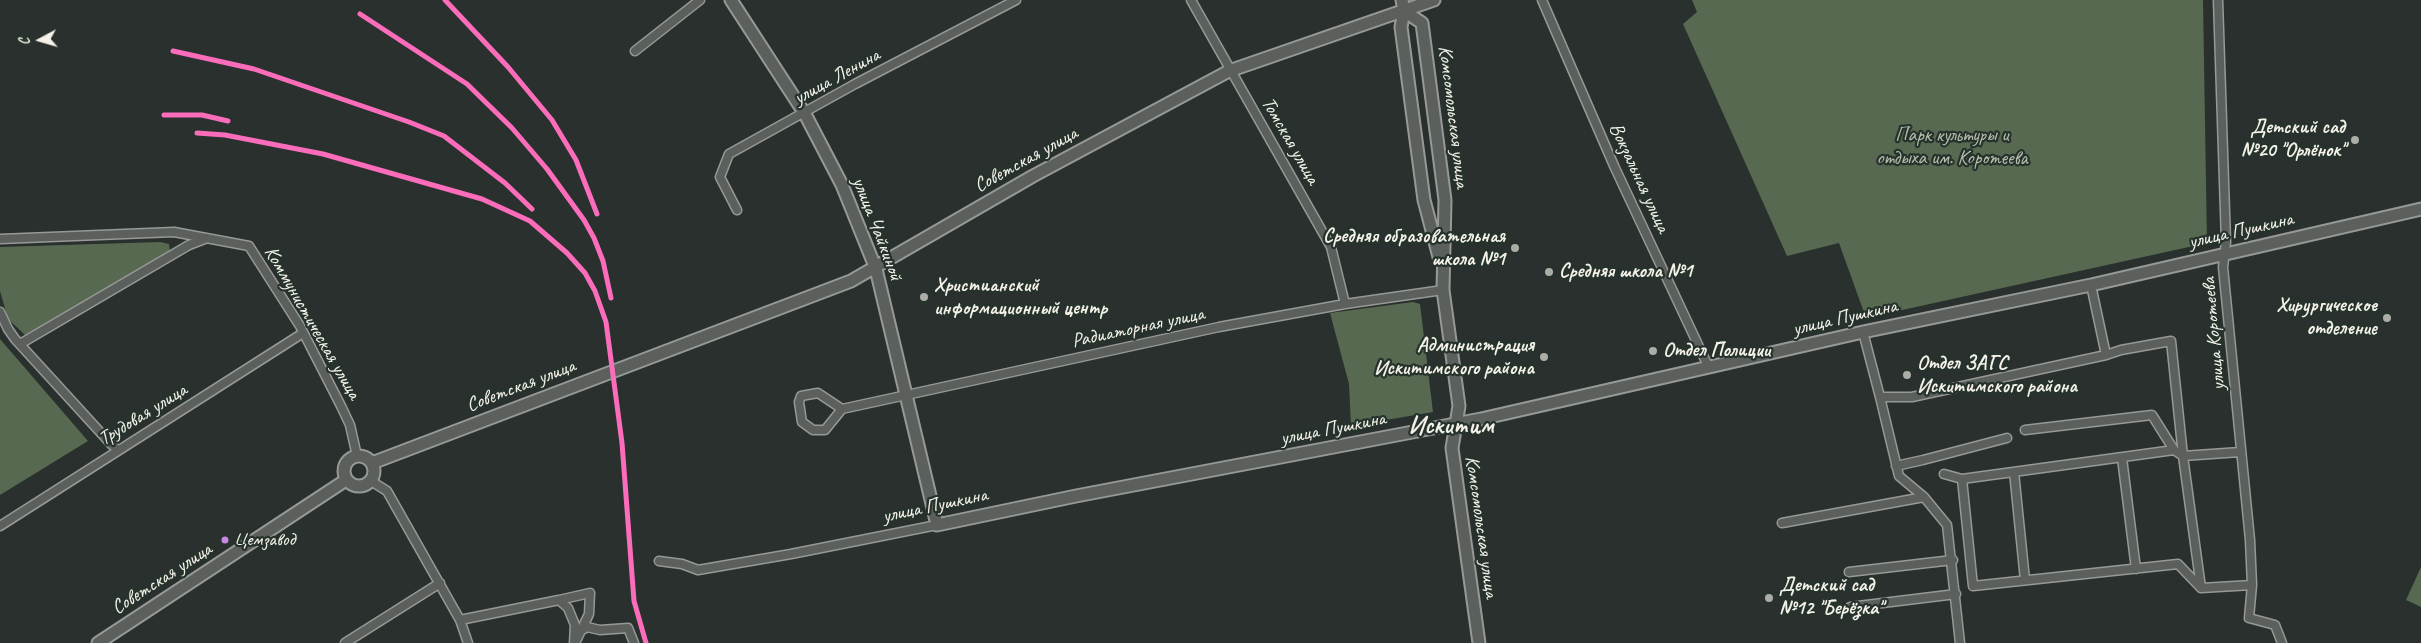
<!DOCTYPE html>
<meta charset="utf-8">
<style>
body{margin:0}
#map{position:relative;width:2421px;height:643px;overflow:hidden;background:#29302d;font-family:Caveat,sans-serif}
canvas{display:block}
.north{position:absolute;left:15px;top:15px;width:50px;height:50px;-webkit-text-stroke:4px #26332d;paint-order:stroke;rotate:264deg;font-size:14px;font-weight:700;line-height:20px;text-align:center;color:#f4f1e8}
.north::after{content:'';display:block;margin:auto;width:18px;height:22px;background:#f4f1e8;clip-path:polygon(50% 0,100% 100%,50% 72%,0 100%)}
</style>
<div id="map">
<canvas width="2421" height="643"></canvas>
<div class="north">С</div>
</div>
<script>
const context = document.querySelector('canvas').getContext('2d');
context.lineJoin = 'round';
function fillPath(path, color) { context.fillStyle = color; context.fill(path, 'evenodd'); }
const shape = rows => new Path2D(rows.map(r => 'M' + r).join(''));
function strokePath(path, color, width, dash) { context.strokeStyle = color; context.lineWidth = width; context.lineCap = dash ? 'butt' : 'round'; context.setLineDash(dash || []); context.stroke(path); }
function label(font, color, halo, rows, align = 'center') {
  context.font = font + ' Caveat,sans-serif'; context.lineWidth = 4.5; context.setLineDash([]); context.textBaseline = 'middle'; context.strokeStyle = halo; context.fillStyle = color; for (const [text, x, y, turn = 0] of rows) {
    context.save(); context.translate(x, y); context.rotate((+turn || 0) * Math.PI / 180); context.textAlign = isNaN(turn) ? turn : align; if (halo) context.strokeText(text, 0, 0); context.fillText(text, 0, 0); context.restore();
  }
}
const green = shape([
 [1692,0,2203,0,2207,243,1866,318,1839,243,1787,256,1683,24,1697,12],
 [160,242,169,244,170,252,163,258,25,335,8,319,0,291,0,247],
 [1413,302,1420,304,1433,412,1351,426,1349,384,1330,313],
 [0,339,88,441,0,495],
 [2421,567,2421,607,2406,600]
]);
const street = shape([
 [1191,0,1331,247,1345,304],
 [1542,0,1615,168,1709,368],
 [2218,0,2226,242,2223,267,2250,540,2252,585,2249,618,2275,625,2282,643],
 [635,51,700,0],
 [737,210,720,177,729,154,855,84,1016,0],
 [0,239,174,232,249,246,300,326,341,406,350,425,357,456],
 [2091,285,2106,355],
 [0,312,8,329,15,339,111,444,118,450],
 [1863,332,1880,397,1912,397,2106,355,2121,350,2171,341,2183,456],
 [20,344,189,245,207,238],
 [1880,397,1899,476,1924,497,1947,525,1960,643],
 [842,409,825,430,813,430,802,422,799,402,801,396,818,393,842,409,1219,327,1345,304,1443,290],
 [2025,430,2152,415,2174,450],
 [2122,458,2136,569],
 [1896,466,1923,460,2007,438],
 [2014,472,2025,580],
 [1944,474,1962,479,2174,450,2183,456],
 [1962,479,1973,586,2178,564,2201,588,2252,585],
 [371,481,387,491,460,620,468,643],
 [1782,523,1924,497],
 [0,526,303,333],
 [659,561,682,564,698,570,791,554,937,525],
 [1849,572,1953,560],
 [2201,588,2183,456,2240,452],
 [559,600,590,593,589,614,575,643],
 [1850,607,1956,594],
 [460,620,559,600,568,608,575,625,574,643],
 [584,629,587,627,600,630,628,628,634,643],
 [345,643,440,583]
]);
const secondary = shape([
 [731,0,805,114,842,185,876,269,937,525,1076,496,1481,419,1863,332,2091,285,2421,209],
 [1402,0,1404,11,1401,27,1424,200,1439,257],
 [1404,11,1422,23,1445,200,1443,290,1459,406,1452,448,1479,643],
 '344 471a15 15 0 1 1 30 0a15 15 0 1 1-30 0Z',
 [372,463,851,281,1033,176,1229,71,1434,0],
 [98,643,346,480]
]);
const rail1 = shape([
 [445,0,508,67,552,120,576,160,597,214],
 [360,14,467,84,512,128,547,169,584,220,594,238,603,261,611,298],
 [173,51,254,69,409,122,444,136,505,183,532,209],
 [164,115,202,115,228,121],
 [197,133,225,135,323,154,482,199,530,221,567,253,585,273,595,291,606,322,622,443,634,601,646,643]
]);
const markers = [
 [2355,140,5,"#adada7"],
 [1515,248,5,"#adada7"],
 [1549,272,5,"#adada7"],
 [924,297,5,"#adada7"],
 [2387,318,5,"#adada7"],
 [1653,351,5,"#adada7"],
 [1544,357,5,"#adada7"],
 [1907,375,5,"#adada7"],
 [225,540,4.5,"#c787e3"],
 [1769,598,5,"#adada7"]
];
const busNames = [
 ["Цемзавод",234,540]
];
const streetNames = [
 ["улица Ленина",837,77,-29],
 ["Комсомольская улица",1453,117,83],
 ["Томская улица",1290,141,60],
 ["Советская улица",1026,160,-29],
 ["Вокзальная улица",1639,178,65],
 ["улица Чайкиной",877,229,69],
 ["улица Пушкина",2241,231,-13],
 ["улица Пушкина",1845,318,-13],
 ["Коммунистическая улица",312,323,60],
 ["Радиаторная улица",1138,328,-12],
 ["улица Коротеева",2214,334,-95],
 ["Советская улица",521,386,-21],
 ["Трудовая улица",143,415,-32],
 ["улица Пушкина",1333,429,-11],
 ["улица Пушкина",935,506,-12],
 ["Комсомольская улица",1481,527,82],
 ["Советская улица",162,579,-33]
];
const poiNames = [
 ["Детский сад",2345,128,"right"],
 ["№20 \"Орлёнок\"",2345,151,"right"],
 ["Средняя образовательная",1505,237,"right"],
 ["школа №1",1505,260,"right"],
 ["Средняя школа №1",1559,272],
 ["Христианский",934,286],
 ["информационный центр",934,309],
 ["Хирургическое",2377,306,"right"],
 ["отделение",2377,329,"right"],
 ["Администрация",1534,346,"right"],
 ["Искитимского района",1534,369,"right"],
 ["Отдел Полиции",1663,351],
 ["Отдел ЗАГС",1917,364],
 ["Искитимского района",1917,387],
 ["Детский сад",1779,586],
 ["№12 \"Берёзка\"",1779,609]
];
const parkNames = [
 ["Парк культуры и",1952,136],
 ["отдыха им. Коротеева",1952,159]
];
const districtNames = [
 ["Искитим",1451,426]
];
fillPath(green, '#576950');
strokePath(street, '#969996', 11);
strokePath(secondary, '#969996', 15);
strokePath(street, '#5c605c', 8);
strokePath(secondary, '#5c605c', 11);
strokePath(rail1, '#fb6dba', 5);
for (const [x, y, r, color] of markers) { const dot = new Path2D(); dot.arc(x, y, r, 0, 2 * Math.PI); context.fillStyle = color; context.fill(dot); strokePath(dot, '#26332d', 2); }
label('19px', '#f4f1e8', '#26332d', busNames, 'left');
label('20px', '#f4f1e8', '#26332d', streetNames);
label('bold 20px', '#f4f1e8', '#26332d', poiNames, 'left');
label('20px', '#b8bead', '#26332d', parkNames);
label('bold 25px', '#f4f1e8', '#26332d', districtNames);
</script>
